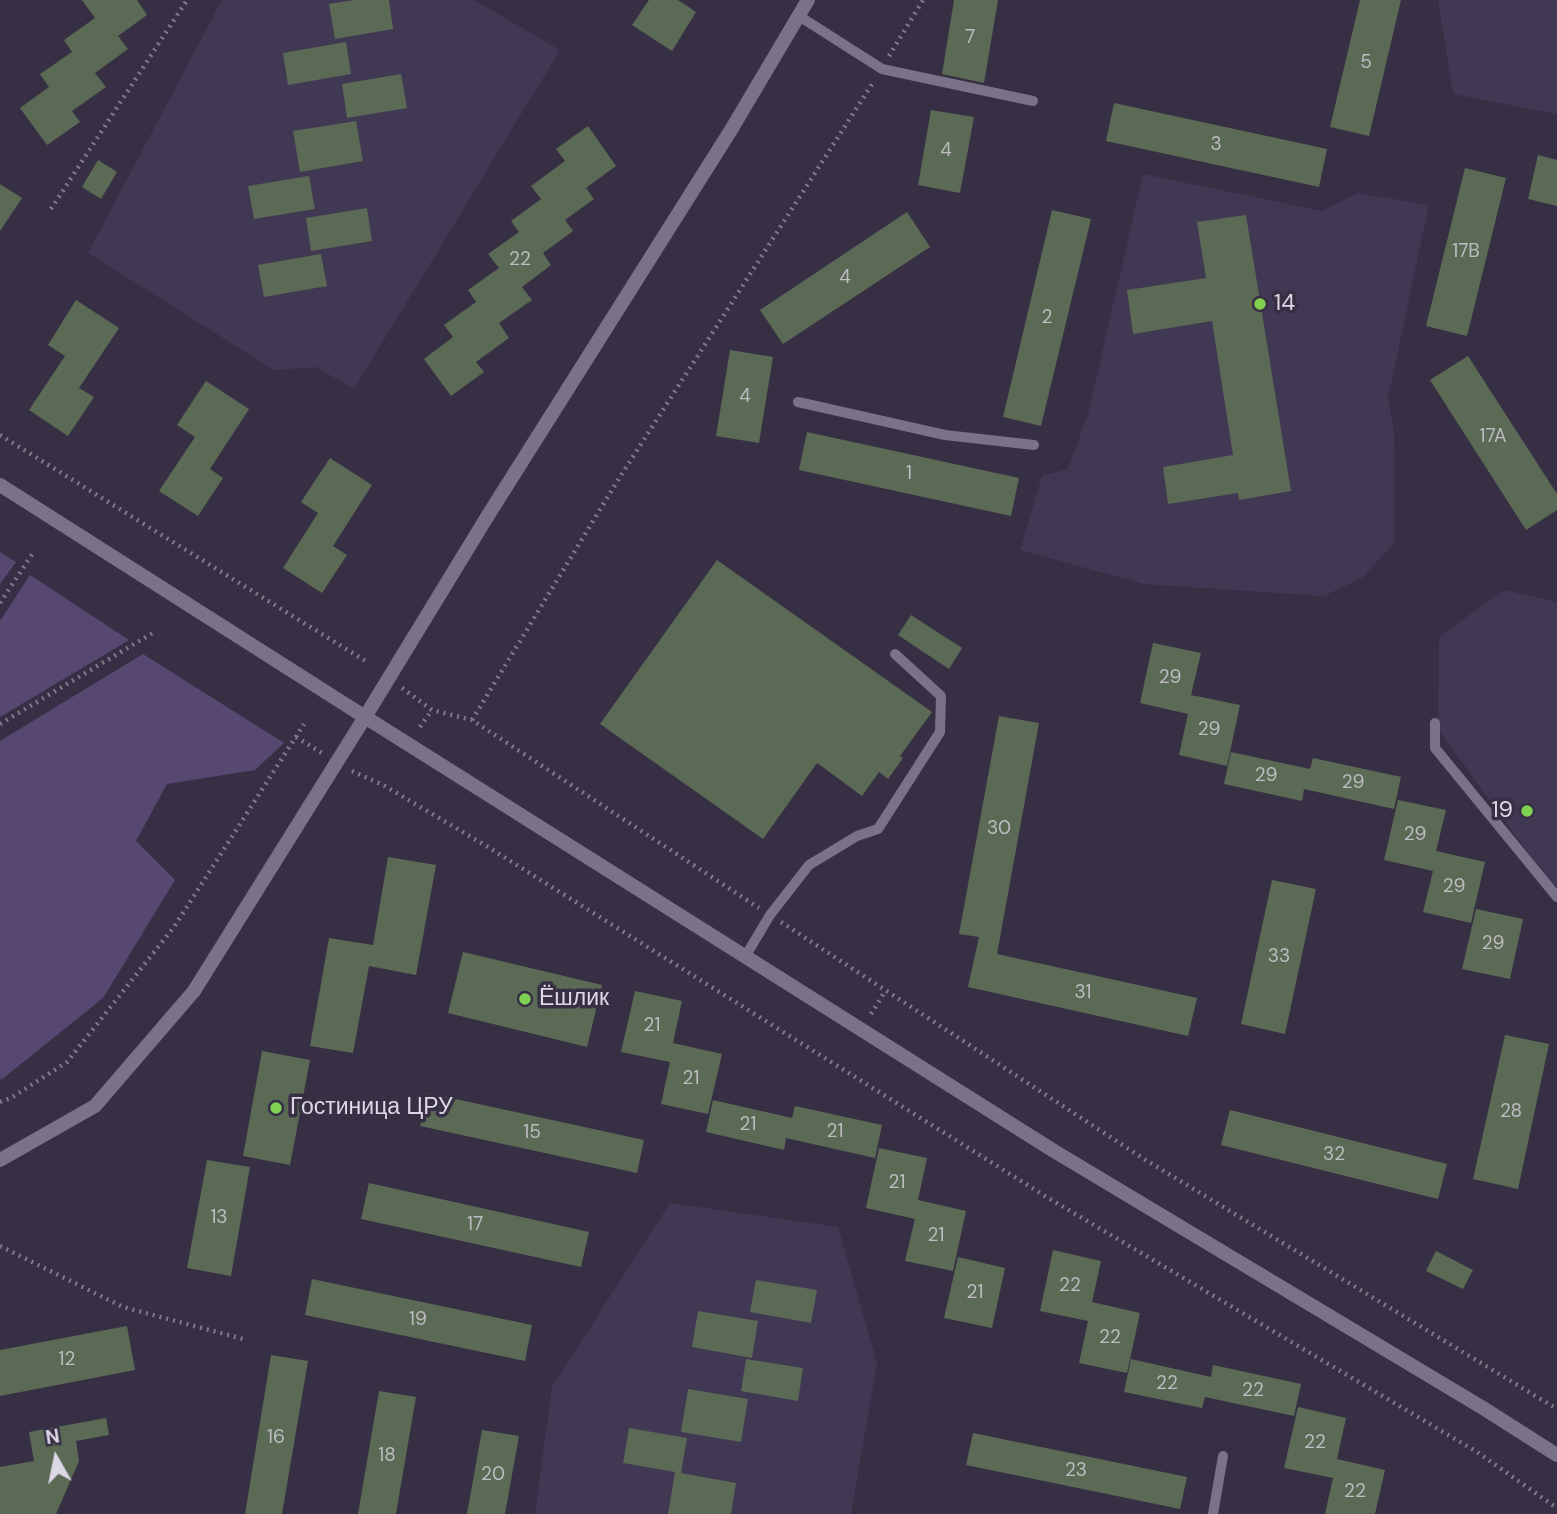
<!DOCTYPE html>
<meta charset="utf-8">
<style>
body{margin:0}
#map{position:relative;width:1557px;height:1514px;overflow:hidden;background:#373045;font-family:"DM Sans",sans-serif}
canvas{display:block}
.north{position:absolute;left:21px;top:1423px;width:70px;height:70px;-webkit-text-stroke:5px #373045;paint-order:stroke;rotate:351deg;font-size:19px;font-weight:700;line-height:28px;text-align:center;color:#dcd8e5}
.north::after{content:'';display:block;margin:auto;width:24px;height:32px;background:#dcd8e5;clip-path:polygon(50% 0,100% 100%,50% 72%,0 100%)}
</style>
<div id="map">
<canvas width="1557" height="1514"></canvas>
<div class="north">N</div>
</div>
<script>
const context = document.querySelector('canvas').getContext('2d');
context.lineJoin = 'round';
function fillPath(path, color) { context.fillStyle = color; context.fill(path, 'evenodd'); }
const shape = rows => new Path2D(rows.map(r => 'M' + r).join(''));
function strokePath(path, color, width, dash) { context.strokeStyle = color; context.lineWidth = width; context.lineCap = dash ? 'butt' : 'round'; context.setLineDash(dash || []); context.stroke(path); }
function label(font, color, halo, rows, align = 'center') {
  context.font = font + ' "DM Sans",sans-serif'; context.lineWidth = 7; context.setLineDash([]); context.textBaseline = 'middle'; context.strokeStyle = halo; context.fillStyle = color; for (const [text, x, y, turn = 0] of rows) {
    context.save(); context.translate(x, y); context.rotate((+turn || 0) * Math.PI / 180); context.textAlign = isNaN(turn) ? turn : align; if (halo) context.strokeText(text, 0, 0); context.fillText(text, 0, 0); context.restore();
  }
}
const built = shape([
 [222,0,474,0,560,50,354,389,316,367,274,370,88,253],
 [1438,0,1557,0,1557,114,1453,94],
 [1143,174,1322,211,1358,193,1429,205,1388,398,1394,433,1395,542,1363,577,1324,596,1144,584,1020,550,1042,476,1068,469,1088,414],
 [1504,590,1557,602,1557,893,1438,729,1439,637],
 [670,1203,838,1227,877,1363,851,1514,535,1514,552,1387]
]);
const green = shape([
 [0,552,16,562,0,584],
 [30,575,129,640,0,717,0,621],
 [143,654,284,743,255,770,167,784,136,841,175,880,103,998,1,1080,0,1077,0,741]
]);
const building = shape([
 [82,0,137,0,147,15,118,36,128,49,95,73,106,87,72,111,80,122,47,145,20,108,49,87,40,74,72,52,64,40,95,18],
 [354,0,389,0,393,29,335,39,329,4],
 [649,0,678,0,696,12,672,51,632,25],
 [954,0,998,0,984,83,942,74],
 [1360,0,1401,0,1369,136,1330,127],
 [346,42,351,74,288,85,283,53],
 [401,74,407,108,347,118,342,84],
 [1114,103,1327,149,1319,187,1106,141],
 [931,110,974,117,960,193,918,185],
 [356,121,363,161,300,172,293,131],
 [588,126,616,166,586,188,594,199,565,220,573,231,543,253,551,265,522,287,532,300,499,323,509,338,476,362,484,372,451,396,424,359,453,337,444,325,476,302,468,290,499,268,488,254,519,232,511,221,541,199,531,186,565,161,556,149],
 [1538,155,1557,160,1557,206,1528,199],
 [98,160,117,172,101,199,82,187],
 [1465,168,1506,178,1467,336,1426,326],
 [309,176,315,209,254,219,248,186],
 [0,184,22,198,0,231],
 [367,208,372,241,311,251,306,218],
 [1052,210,1091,219,1041,426,1003,417],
 [907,212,930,247,783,344,760,310],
 [1246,215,1291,491,1239,500,1238,493,1168,504,1163,467,1233,455,1212,321,1133,334,1127,290,1206,278,1197,222],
 [321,254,327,286,264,297,258,265],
 [76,300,119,328,79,388,94,397,68,436,29,410,65,356,48,345],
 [730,350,773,357,759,443,716,436],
 [1468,356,1557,494,1557,510,1526,530,1430,380],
 [206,381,249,409,210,469,223,478,198,516,159,491,195,437,177,425],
 [807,432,1019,478,1011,516,799,470],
 [330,458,372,485,333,546,347,555,322,593,283,568,318,513,301,502],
 [717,560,932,712,900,756,903,758,888,779,879,772,862,796,817,763,763,839,600,724],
 [911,615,962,648,949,669,898,635],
 [1153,643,1201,653,1191,695,1240,705,1227,766,1179,755,1188,714,1140,703],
 [999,716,1039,723,997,954,1197,998,1188,1036,968,987,979,937,959,934],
 [1231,752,1310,769,1313,758,1401,777,1394,809,1304,789,1302,801,1224,784],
 [1398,800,1446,810,1436,851,1485,862,1471,923,1423,912,1433,871,1384,860],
 [388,857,436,865,416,975,369,966,353,1053,310,1046,329,938,373,945],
 [1272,880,1316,889,1285,1034,1241,1024],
 [1476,909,1523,919,1510,979,1462,969],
 [463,952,602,985,587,1047,448,1013],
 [635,991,682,1001,673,1043,722,1054,708,1114,661,1104,670,1062,621,1052],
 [1505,1035,1549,1044,1518,1189,1473,1179],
 [262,1051,310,1060,290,1165,243,1156],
 [428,1093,644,1140,637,1173,420,1126],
 [713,1100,792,1118,795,1106,882,1125,875,1158,786,1138,784,1150,706,1132],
 [1230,1110,1447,1164,1438,1199,1221,1145],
 [879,1148,927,1158,918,1200,966,1211,953,1271,905,1261,915,1219,866,1208],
 [207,1160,250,1167,231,1276,187,1268],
 [369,1183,589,1232,581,1267,361,1219],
 [1053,1250,1101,1261,1092,1302,1140,1313,1127,1373,1079,1363,1088,1321,1040,1311],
 [1436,1251,1473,1270,1463,1289,1426,1271],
 [958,1257,1005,1268,992,1328,944,1318],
 [312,1279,532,1325,525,1361,305,1315],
 [756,1280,817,1290,811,1323,750,1312],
 [698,1311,758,1321,752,1358,692,1347],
 [127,1326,135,1370,0,1396,0,1350],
 [271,1355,308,1361,282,1514,245,1514],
 [746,1359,803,1368,798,1401,741,1391],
 [1131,1359,1211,1377,1213,1365,1301,1384,1294,1416,1205,1397,1202,1408,1124,1392],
 [688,1389,748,1399,741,1442,681,1432],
 [379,1391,416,1397,396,1514,358,1514],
 [1298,1407,1346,1418,1337,1459,1385,1470,1375,1514,1325,1514,1333,1478,1284,1468],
 [106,1418,109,1435,76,1441,79,1461,56,1514,0,1514,0,1467,34,1461,29,1432],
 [629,1428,687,1438,681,1473,623,1463],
 [482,1430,519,1436,505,1514,467,1514],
 [973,1433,1187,1477,1180,1509,966,1465],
 [675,1472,736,1483,731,1514,668,1514]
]);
const path = shape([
 [889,56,923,0],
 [51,209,187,0],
 [0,435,367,662],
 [0,603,33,553],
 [402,688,432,710,472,720,759,908],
 [472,720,618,480,874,81],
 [0,724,156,631],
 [420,727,432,710],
 [296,737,322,753],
 [352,771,385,786,488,847,1045,1196,1477,1452,1557,1508],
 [781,922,1144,1159,1557,1409],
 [871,1014,885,991],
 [0,1102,11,1098,67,1062,174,927,304,724],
 [0,1246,123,1307,247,1340]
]);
const service = shape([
 [799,16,882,69,1033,101],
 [798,402,945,435,1034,445],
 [1435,723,1435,748,1557,897],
 [745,957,770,915,809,865,857,836,878,829,940,732,941,696,895,654],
 [1213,1514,1223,1456]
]);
const minor = shape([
 [0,1160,95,1106,194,991,365,717]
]);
const tertiary = shape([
 [0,485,365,717,1054,1151,1483,1408,1557,1455],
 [365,717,487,517,731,130,808,0]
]);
const markers = [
 [1260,304,7,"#80d051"],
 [1527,811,7,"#80d051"],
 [525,999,7,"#80d051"],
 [276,1108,7,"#80d051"]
];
const numberNames = [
 ["7",970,38],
 ["5",1366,63],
 ["3",1216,145],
 ["4",946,151],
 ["17B",1466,252],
 ["22",520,260],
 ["4",845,278],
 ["2",1047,318],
 ["4",745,397],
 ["17A",1493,437],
 ["1",909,474],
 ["29",1170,678],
 ["29",1209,730],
 ["29",1266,776],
 ["29",1353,783],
 ["30",999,829],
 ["29",1415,835],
 ["29",1454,887],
 ["29",1493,944],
 ["33",1279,957],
 ["31",1083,993],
 ["21",652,1026],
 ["21",691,1079],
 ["28",1511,1112],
 ["21",748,1125],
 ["21",835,1132],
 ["15",532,1133],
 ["32",1334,1155],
 ["21",897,1183],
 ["13",219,1218],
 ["17",475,1225],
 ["21",936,1236],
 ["22",1070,1286],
 ["21",975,1293],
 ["19",418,1320],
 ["22",1110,1338],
 ["12",67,1360],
 ["22",1167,1384],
 ["22",1253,1391],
 ["16",276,1438],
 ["22",1315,1443],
 ["18",387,1456],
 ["23",1076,1471],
 ["20",493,1475],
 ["22",1355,1492]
];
const poiNames = [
 ["14",1274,304],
 ["19",1513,811,"right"],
 ["Ёшлик",539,999],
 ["Гостиница ЦРУ",290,1108]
];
fillPath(built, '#413854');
fillPath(green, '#574872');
fillPath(building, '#5b6a54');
strokePath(path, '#807a8c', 4.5, [2, 5]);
strokePath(service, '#797288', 10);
strokePath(minor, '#797288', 14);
strokePath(tertiary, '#797288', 14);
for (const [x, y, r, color] of markers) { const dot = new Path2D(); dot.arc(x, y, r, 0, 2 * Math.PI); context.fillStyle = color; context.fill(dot); strokePath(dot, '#373045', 2.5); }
label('19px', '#bcbcc1', null, numberNames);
label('23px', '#dcd8e5', '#373045', poiNames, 'left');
</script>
